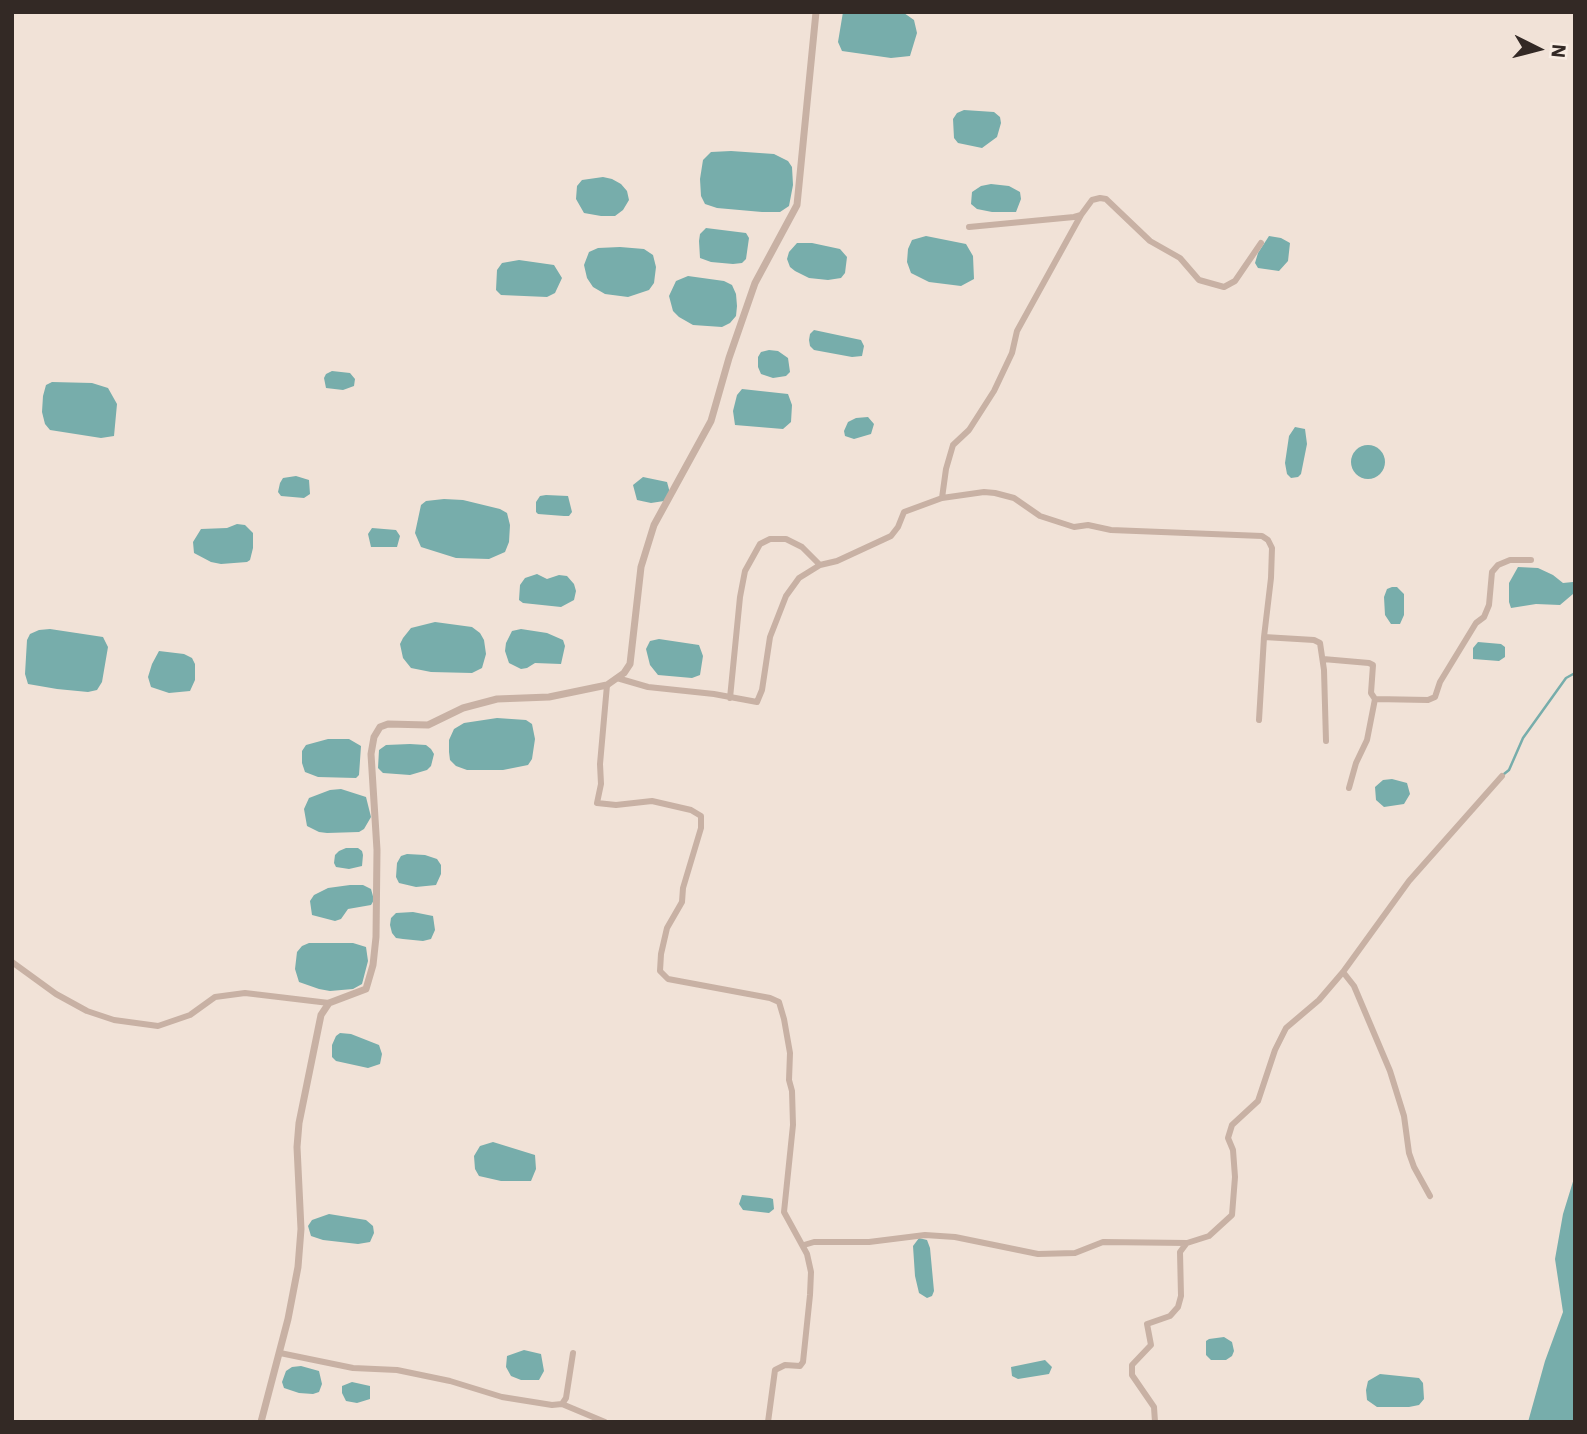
<!DOCTYPE html>
<style>
body{margin:0}
#map{position:relative;width:1587px;height:1434px;overflow:hidden;background:#f1e2d7;font-family:"IBM Plex Sans",sans-serif}
canvas{display:block}
.frame{position:absolute;inset:0;border:14px solid #332925;pointer-events:none}
.north{position:absolute;left:1503px;top:14px;width:70px;height:70px;-webkit-text-stroke:5px #f9ede3;paint-order:stroke;rotate:96deg;font-size:19px;font-weight:700;line-height:28px;text-align:center;color:#332925}
.north::after{content:'';display:block;margin:auto;width:24px;height:32px;background:#332925;clip-path:polygon(50% 0,100% 100%,50% 72%,0 100%)}
</style>
<div id="map">
<canvas width="1587" height="1434"></canvas>
<div class="frame"></div>
<div class="north">N</div>
</div>
<script>
const context = document.querySelector('canvas').getContext('2d');
context.lineJoin = 'round';
function fillPath(path, color) { context.fillStyle = color; context.fill(path, 'evenodd'); }
const shape = rows => new Path2D(rows.map(r => 'M' + r).join(''));
function strokePath(path, color, width, dash) { context.strokeStyle = color; context.lineWidth = width; context.lineCap = dash ? 'butt' : 'round'; context.setLineDash(dash || []); context.stroke(path); }
const water = shape([
 [843,12,904,13,914,20,917,33,910,56,891,58,842,51,838,42],
 [964,110,994,112,1000,117,1001,123,997,137,982,148,958,143,954,138,953,119,957,113],
 [731,151,774,154,788,161,792,167,793,185,789,206,780,212,762,212,717,208,705,204,701,196,700,179,703,160,711,152],
 [603,177,612,179,621,184,627,191,629,200,623,210,615,216,601,216,584,213,576,199,577,186,582,180],
 [991,184,1009,186,1020,192,1021,199,1016,212,992,212,977,209,971,204,972,192,981,186],
 [706,228,746,233,749,238,746,259,742,263,733,264,711,262,700,258,699,241,700,234],
 [926,236,966,244,973,256,974,279,961,286,929,282,911,273,907,262,908,249,912,240],
 [1269,236,1281,238,1290,243,1288,261,1279,271,1258,268,1255,263,1258,253],
 [797,243,812,243,840,249,847,257,845,273,841,278,828,280,809,278,795,271,790,267,787,259,789,252],
 [620,247,644,249,653,255,656,267,654,283,649,290,628,297,605,294,593,287,587,278,584,265,589,252,598,248],
 [519,260,554,265,562,278,555,293,547,297,501,295,496,290,497,270,502,263],
 [688,276,724,281,732,285,736,294,737,306,736,316,730,323,722,327,693,325,679,317,673,311,669,296,676,281],
 [814,330,861,340,864,346,862,356,852,357,814,350,810,346,809,340,810,334],
 [769,350,778,351,788,358,790,372,786,376,773,378,761,374,758,367,758,357,761,352],
 [332,371,350,373,355,379,354,386,343,390,326,388,324,378,326,374],
 [52,382,92,383,108,388,117,404,114,436,101,438,50,430,45,424,42,412,43,396,46,385],
 [742,389,788,394,792,405,791,422,783,429,735,425,733,411,737,395],
 [868,417,874,424,871,434,854,439,845,436,844,431,848,422,856,418],
 [1295,427,1305,429,1307,444,1301,474,1298,477,1291,478,1287,474,1285,463,1289,436],
 '1351 462a17 17 0 1 1 34 0a17 17 0 1 1-34 0Z',
 [296,476,309,480,310,494,304,498,281,496,278,492,280,483,283,478],
 [643,477,667,482,670,493,664,501,651,503,637,500,633,485],
 [546,495,568,496,572,512,569,516,564,516,538,514,536,512,536,502,540,496],
 [444,499,463,500,500,509,507,513,510,525,509,542,505,552,489,559,456,558,421,547,415,533,421,505,426,501],
 [237,524,245,525,253,533,253,548,250,560,247,562,221,564,211,562,194,553,193,542,201,529,227,528],
 [372,528,396,530,400,536,397,547,371,547,368,534],
 [1518,567,1538,568,1553,575,1563,583,1573,582,1573,594,1560,605,1536,604,1511,608,1509,602,1509,583],
 [537,574,547,579,559,575,567,576,574,584,576,591,574,600,561,607,523,603,519,600,520,585,525,578],
 [1392,587,1397,587,1404,594,1404,615,1400,624,1391,624,1385,615,1384,597,1387,589],
 [435,622,472,627,480,633,484,640,486,654,482,668,472,673,431,672,411,668,403,658,400,644,403,638,411,628],
 [50,629,103,637,108,647,102,682,97,690,88,692,57,689,28,684,25,674,27,640,30,634,39,630],
 [521,629,547,633,563,640,565,646,561,664,535,663,527,668,521,669,509,663,505,651,506,643,512,631],
 [659,639,699,645,703,656,700,675,692,678,658,675,650,665,646,649,650,641],
 [1478,642,1501,644,1505,647,1505,657,1499,661,1473,659,1473,648],
 [159,651,184,654,192,658,195,664,195,680,190,691,169,693,151,687,148,677,152,664],
 [497,718,526,720,532,724,535,739,532,759,528,765,503,770,467,770,456,766,450,760,449,752,449,740,454,729,464,723],
 [328,739,349,739,361,746,359,775,356,778,318,777,305,772,302,763,302,751,306,745],
 [410,744,426,745,431,749,434,754,431,766,427,770,410,775,383,773,378,768,379,750,386,745],
 [1392,779,1407,783,1410,794,1404,804,1384,807,1376,800,1375,787,1383,780],
 [341,789,366,797,371,817,364,829,359,832,327,833,319,832,307,826,304,809,309,798,330,790],
 [346,848,358,848,362,851,363,855,362,866,349,869,336,867,334,863,335,855,339,851],
 [407,854,425,855,437,859,441,865,441,874,436,885,416,887,399,883,396,877,397,863,401,856],
 [350,885,363,885,371,889,374,900,371,905,348,909,341,919,335,921,312,915,310,901,314,895,328,888],
 [413,912,433,916,435,930,431,939,423,941,403,939,396,938,392,933,390,925,391,918,396,913],
 [309,943,353,943,366,947,368,961,362,984,353,989,330,991,319,989,299,982,295,969,297,952,302,946],
 [340,1033,351,1034,379,1045,382,1054,380,1064,368,1068,336,1061,332,1057,332,1045,336,1036],
 [493,1142,535,1155,536,1169,531,1181,501,1181,479,1176,475,1169,474,1156,480,1146],
 [1575,1175,1575,1422,1528,1422,1545,1361,1563,1312,1555,1259,1563,1214],
 [742,1195,770,1198,773,1199,774,1209,769,1213,743,1210,739,1204],
 [329,1214,366,1220,373,1226,374,1233,370,1242,358,1244,323,1240,311,1236,308,1226,312,1220],
 [919,1238,927,1240,930,1248,934,1291,932,1296,927,1298,919,1293,915,1276,913,1246],
 [1224,1337,1232,1342,1234,1351,1232,1356,1226,1360,1211,1360,1206,1355,1206,1341,1209,1339],
 [524,1350,541,1354,544,1371,539,1380,521,1380,511,1376,506,1367,507,1356],
 [1045,1360,1052,1367,1049,1374,1018,1379,1012,1376,1011,1367],
 [301,1366,319,1371,322,1384,319,1392,313,1394,299,1393,284,1388,282,1382,286,1371,292,1367],
 [1380,1374,1419,1378,1423,1383,1424,1399,1419,1405,1409,1407,1377,1407,1367,1400,1366,1390,1368,1381],
 [352,1382,370,1386,370,1399,357,1403,346,1401,342,1393,342,1386]
]);
const stream = shape([
 [1504,774,1509,770,1523,738,1566,678,1575,673]
]);
const minor = shape([
 [969,227,1074,217,1081,215,1092,200,1100,198,1106,199,1150,241,1180,258,1199,280,1224,287,1235,281,1261,243],
 [942,498,984,492,995,493,1014,498,1040,516,1074,527,1088,525,1111,530,1262,536,1268,540,1272,548,1271,578,1264,637,1259,720],
 [1264,637,1314,640,1320,643,1324,670,1326,741],
 [1323,659,1369,663,1373,665,1371,693,1375,699,1428,700,1435,697,1440,682,1476,623,1484,617,1489,605,1492,572,1498,565,1510,560,1531,560],
 [617,678,648,687,714,694,757,702,762,690,770,637,786,596,799,578,820,565,837,561,891,536,898,527,904,512,942,498,946,469,953,445,969,430,994,391,1012,353,1017,331,1081,215],
 [607,685,600,764,601,784,597,803,616,805,652,801,691,810,701,816,701,828,683,888,682,902,667,928,661,954,660,971,668,979,770,998,779,1002,784,1019,790,1053,789,1080,792,1091,793,1125,784,1212,807,1254,811,1272,810,1295,803,1362,800,1366,785,1365,775,1370,768,1422],
 [730,698,740,597,745,571,760,544,770,539,786,539,802,547,820,565],
 [1349,788,1356,763,1367,740,1375,699],
 [12,962,56,994,87,1011,114,1020,158,1026,190,1015,215,997,245,993,329,1003],
 [1343,972,1354,986,1390,1071,1404,1116,1409,1153,1414,1167,1430,1196],
 [804,1245,814,1242,869,1242,925,1235,955,1237,1038,1254,1075,1253,1103,1242,1187,1243,1209,1236,1232,1215,1235,1177,1233,1150,1228,1138,1232,1125,1258,1101,1275,1050,1286,1028,1319,1000,1343,972,1409,881,1502,776],
 [280,1353,353,1368,397,1370,450,1381,502,1397,552,1405,562,1404,566,1398,573,1353],
 [562,1404,605,1422],
 [1155,1422,1154,1407,1132,1375,1132,1365,1151,1345,1147,1324,1170,1316,1178,1307,1181,1296,1180,1252,1186,1244]
]);
const tertiary = shape([
 [261,1422,288,1319,298,1267,301,1229,297,1147,299,1123,321,1015,329,1003,366,989,373,965,376,937,377,850,371,754,374,737,380,727,388,724,428,725,463,708,497,699,549,697,607,685,624,673,630,664,641,567,654,525,711,421,729,358,755,283,797,205,816,12]
]);
fillPath(water, '#77adab');
strokePath(stream, '#77adab', 2.5);
strokePath(minor, '#c8b1a4', 6);
strokePath(tertiary, '#c8b1a4', 7);
</script>
